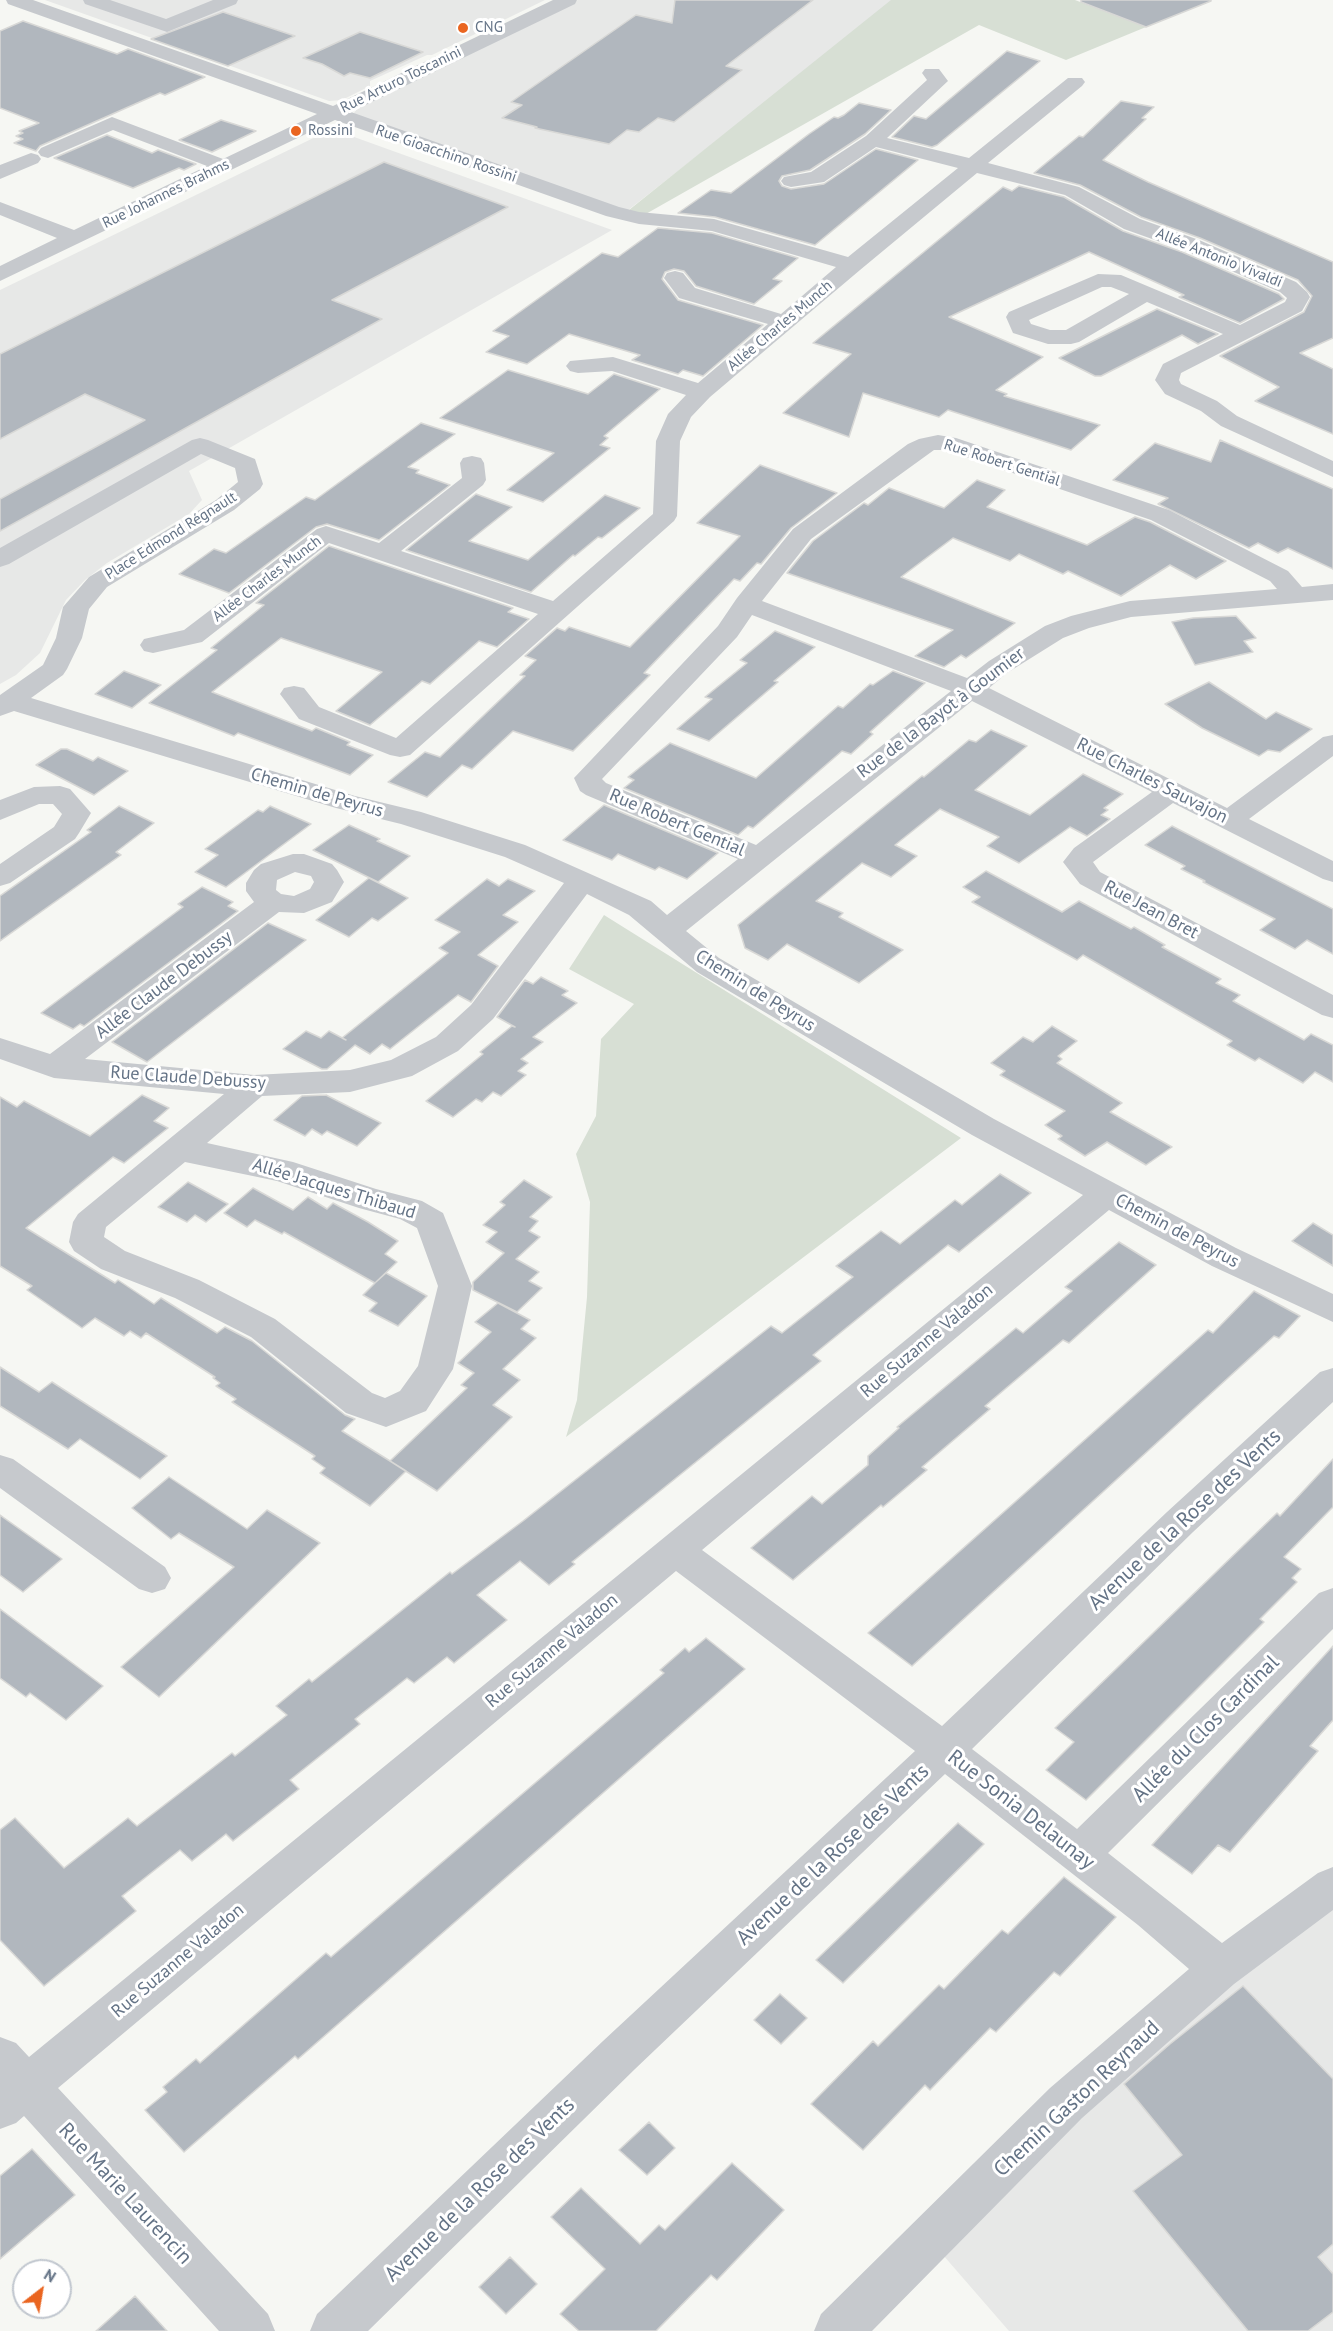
<!DOCTYPE html>
<meta charset="utf-8">
<style>
body{margin:0}
#map{position:relative;width:1333px;height:2331px;overflow:hidden;background:#f6f7f3;font-family:"PT Sans",sans-serif}
canvas{display:block}
.north{position:absolute;left:12px;top:2259px;width:60px;height:60px;box-sizing:border-box;background:#fff;border:2px solid #c1c7cf;border-radius:50%;rotate:31deg;font-size:16px;font-weight:700;line-height:24px;text-align:center;color:#647386}
.north::after{content:'';display:block;margin:auto;width:21px;height:27px;background:#ea6520;clip-path:polygon(50% 0,100% 100%,50% 72%,0 100%)}
</style>
<div id="map">
<canvas width="1333" height="2331"></canvas>
<div class="north">N</div>
</div>
<script>
const context = document.querySelector('canvas').getContext('2d');
context.lineJoin = 'round';
function fillPath(path, color) { context.fillStyle = color; context.fill(path, 'evenodd'); }
const shape = rows => new Path2D(rows.map(r => 'M' + r).join(''));
function strokePath(path, color, width, dash) { context.strokeStyle = color; context.lineWidth = width; context.lineCap = dash ? 'butt' : 'round'; context.setLineDash(dash || []); context.stroke(path); }
function label(font, color, halo, rows, align = 'center') {
  context.font = font + ' "PT Sans",sans-serif'; context.lineWidth = 6; context.setLineDash([]); context.textBaseline = 'middle'; context.strokeStyle = halo; context.fillStyle = color; for (const [text, x, y, turn = 0] of rows) {
    context.save(); context.translate(x, y); context.rotate((+turn || 0) * Math.PI / 180); context.textAlign = isNaN(turn) ? turn : align; if (halo) context.strokeText(text, 0, 0); context.fillText(text, 0, 0); context.restore();
  }
}
const built = shape([
 [45,0,545,0,432,55,427,55,370,81,370,86,342,100,329,101],
 [578,0,896,0,627,211,357,116,354,113,359,106],
 [332,129,612,230,189,471,202,500,189,514,107,563,85,580,66,600,40,653,16,675,0,684,0,290],
 [1333,1903,1333,2331,1009,2331,943,2255,1066,2112]
]);
const green = shape([
 [891,0,1075,0,1146,27,1066,60,979,25,644,215,629,210],
 [604,915,961,1138,566,1437,577,1400,587,1297,590,1202,576,1154,596,1116,601,1039,634,1004,569,969]
]);
const building = shape([
 [675,0,813,0,726,66,742,70,674,122,658,118,639,132,627,130,609,144,535,128,537,127,502,118,522,105,511,102,636,15,672,23,675,0],
 [1081,0,1211,0,1211,1,1146,27,1081,2,1081,0],
 [223,12,295,36,228,66,151,39,223,12],
 [23,21,117,54,128,49,205,77,165,95,160,93,40,146,36,151,14,143,23,139,16,136,23,133,19,131,39,123,0,108,0,31,23,21],
 [360,32,423,52,370,78,350,73,344,76,322,64,303,58,360,32],
 [1007,51,1040,61,937,145,932,147,892,137,914,116,926,119,1007,51],
 [1121,101,1154,107,1142,118,1146,119,1103,160,1148,182,1333,262,1333,338,1300,353,1333,369,1333,434,1255,401,1279,387,1220,356,1304,312,1312,296,1298,280,1200,238,1141,217,1080,185,1034,173,1079,136,1083,137,1121,101],
 [859,103,891,110,865,134,810,170,782,176,779,181,782,186,791,189,824,184,876,149,918,160,815,245,715,217,678,213,711,190,731,193,809,134,834,117,838,118,844,115,859,103],
 [221,120,256,131,212,152,179,140,221,120],
 [107,135,152,153,158,150,196,164,184,170,179,168,133,188,54,158,107,135],
 [384,162,508,207,332,300,382,319,0,531,0,499,145,420,85,394,0,439,0,354,384,162],
 [1019,186,1064,197,1123,231,1182,252,1279,294,1284,299,1240,323,1179,297,1184,295,1089,252,949,317,1043,357,996,390,1007,394,1004,396,1100,425,1071,450,948,410,939,417,863,393,849,437,783,413,851,354,813,343,1003,187,1012,191,1019,186],
 [658,228,712,233,798,258,773,279,782,281,754,304,696,286,684,271,674,269,665,272,662,279,678,300,763,325,703,376,683,370,678,374,632,360,640,355,569,334,527,364,486,352,509,336,493,331,602,253,618,257,658,228],
 [1157,309,1218,334,1198,344,1182,335,1101,376,1095,376,1059,358,1157,309],
 [508,370,588,394,614,374,660,389,604,436,608,438,600,445,610,448,543,502,507,490,554,453,440,418,508,370],
 [421,423,455,434,408,467,419,470,416,473,450,485,379,540,327,524,316,527,229,593,179,574,214,549,226,553,306,497,315,500,421,423],
 [1220,440,1333,489,1333,569,1288,548,1278,553,1258,543,1249,548,1158,504,1168,498,1113,480,1155,443,1211,462,1220,440],
 [760,465,837,493,791,528,761,564,757,563,740,581,734,579,644,673,650,675,573,751,513,731,472,769,462,765,427,797,388,782,425,752,440,757,525,676,520,675,536,660,525,656,557,628,565,631,569,627,630,647,740,536,697,523,760,465],
 [977,480,1005,490,987,507,1087,545,1135,517,1150,522,1226,561,1196,579,1170,565,1121,596,1068,571,1063,574,1019,554,1010,561,953,538,901,577,1015,623,966,658,961,655,944,667,915,656,953,630,787,573,813,541,864,503,868,505,889,488,944,508,977,480],
 [476,494,512,507,469,541,528,560,605,495,640,508,602,538,598,537,575,556,573,555,531,592,406,550,476,494],
 [329,546,513,608,508,612,529,619,497,647,479,641,430,684,422,681,370,725,336,711,382,672,281,638,212,692,312,731,316,728,350,742,347,745,373,755,350,775,238,733,234,736,149,703,217,650,211,648,264,605,256,603,329,546],
 [1236,616,1256,638,1244,641,1253,652,1195,665,1172,622,1193,618,1236,616],
 [775,631,815,647,774,681,778,682,709,741,677,729,712,699,705,697,747,663,740,660,775,631],
 [124,671,161,685,132,708,95,694,124,671],
 [893,671,925,683,870,732,873,734,851,754,842,751,753,828,748,826,738,835,624,788,634,780,628,777,670,743,756,778,838,706,843,708,870,684,873,685,893,671],
 [1209,682,1266,719,1276,712,1312,729,1280,752,1268,750,1259,756,1202,728,1165,704,1209,682],
 [991,730,1027,746,975,790,1030,815,1083,774,1123,794,1104,808,1108,810,1101,815,1110,819,1087,836,1070,827,1019,863,987,846,999,837,940,809,895,845,917,856,891,877,862,863,816,901,843,913,839,917,903,950,859,983,787,944,768,960,745,948,738,925,922,776,924,777,969,740,976,742,991,730],
 [61,749,67,749,93,761,98,757,128,771,94,795,36,765,61,749],
 [604,805,718,853,687,879,659,867,655,870,618,854,612,860,563,840,604,805],
 [119,806,154,823,116,852,121,855,0,941,0,896,91,832,87,830,119,806],
 [270,806,311,824,226,887,195,872,218,855,205,849,258,810,263,812,270,806],
 [349,825,380,839,377,841,410,856,378,882,313,850,349,825],
 [1172,826,1333,909,1333,954,1307,940,1295,949,1260,930,1275,919,1203,882,1205,881,1181,869,1185,866,1145,845,1172,826],
 [986,871,1062,912,1079,901,1131,929,1134,927,1165,945,1162,947,1221,979,1216,983,1240,995,1233,1001,1304,1040,1311,1034,1333,1045,1333,1082,1315,1072,1303,1083,1259,1058,1255,1061,1227,1045,1232,1041,1083,955,1077,960,972,902,980,897,963,887,986,871],
 [369,878,408,898,378,921,372,918,349,937,316,920,369,878],
 [487,879,499,886,508,879,535,891,503,915,518,922,478,955,498,966,471,1002,458,995,390,1049,382,1044,370,1054,355,1045,327,1069,322,1069,283,1049,306,1031,321,1038,329,1031,346,1040,342,1038,448,953,439,948,460,932,435,920,487,879],
 [202,887,233,902,228,906,238,911,84,1026,80,1024,73,1029,41,1013,183,907,178,904,202,887],
 [268,923,306,940,147,1062,112,1042,268,923],
 [541,977,568,991,562,995,577,1003,533,1037,543,1042,521,1059,528,1063,518,1071,526,1075,501,1096,493,1092,482,1102,476,1099,453,1117,426,1101,483,1054,480,1052,512,1026,515,1027,497,1017,525,980,533,984,541,977],
 [1052,1026,1077,1041,1058,1056,1062,1059,1057,1063,1122,1103,1110,1112,1172,1147,1146,1165,1107,1142,1085,1156,1058,1139,1062,1136,1045,1125,1065,1111,1000,1075,1005,1071,991,1063,1023,1037,1033,1042,1052,1026],
 [142,1095,169,1108,154,1121,168,1128,124,1163,113,1157,26,1228,115,1283,118,1280,154,1304,161,1298,217,1333,225,1327,252,1341,345,1415,355,1419,342,1431,406,1471,370,1506,320,1473,325,1468,312,1459,315,1456,232,1402,236,1399,216,1386,220,1383,213,1378,215,1377,146,1333,141,1338,130,1331,124,1336,95,1318,82,1328,27,1290,32,1286,0,1266,0,1097,17,1107,24,1101,90,1136,142,1095],
 [326,1095,381,1123,357,1146,327,1131,322,1135,312,1129,305,1136,274,1120,302,1096,326,1095],
 [1000,1174,1031,1193,959,1252,948,1245,813,1355,821,1361,572,1562,575,1564,549,1585,520,1561,477,1595,507,1620,454,1663,447,1657,414,1683,407,1678,355,1719,360,1724,290,1780,299,1789,233,1841,226,1834,192,1861,180,1850,122,1896,136,1911,44,1986,0,1940,0,1830,15,1818,64,1868,128,1818,137,1826,232,1753,235,1756,287,1715,276,1706,309,1679,312,1682,450,1572,452,1574,523,1521,771,1326,782,1333,853,1277,836,1266,881,1231,900,1244,955,1200,962,1205,1000,1174],
 [524,1180,552,1197,530,1217,538,1221,529,1231,540,1237,516,1259,539,1272,529,1281,542,1288,517,1312,473,1290,473,1282,504,1253,486,1242,497,1232,483,1225,505,1205,500,1202,524,1180],
 [188,1182,228,1204,206,1222,195,1215,187,1222,158,1207,188,1182],
 [253,1188,293,1210,308,1197,327,1209,333,1203,368,1222,398,1241,385,1254,397,1262,376,1282,386,1273,427,1296,398,1326,369,1311,377,1303,363,1295,375,1283,284,1232,282,1234,255,1220,247,1227,224,1213,253,1188],
 [1313,1223,1333,1235,1333,1266,1292,1241,1313,1223],
 [1119,1242,1156,1265,1069,1343,1063,1340,985,1406,990,1409,922,1467,927,1470,883,1507,881,1505,793,1580,751,1548,812,1496,822,1504,868,1465,868,1456,899,1428,897,1427,1016,1328,1023,1333,1072,1291,1065,1287,1119,1242],
 [1254,1291,1300,1316,1279,1338,1274,1336,912,1666,868,1633,1208,1330,1213,1333,1254,1291],
 [498,1303,530,1320,521,1329,536,1338,503,1369,520,1380,493,1405,512,1417,437,1491,390,1461,467,1388,461,1385,474,1373,458,1363,491,1332,475,1322,498,1303],
 [0,1367,39,1392,52,1382,167,1456,140,1479,80,1439,68,1449,0,1406,0,1367],
 [1333,1459,1333,1507,1284,1557,1301,1569,1292,1578,1297,1582,1260,1619,1264,1622,1086,1800,1046,1770,1074,1742,1055,1728,1277,1513,1280,1516,1333,1459],
 [169,1477,247,1529,267,1510,320,1543,159,1697,121,1667,234,1567,179,1533,171,1539,132,1508,169,1477],
 [0,1515,62,1559,23,1592,0,1575,0,1515],
 [0,1609,103,1686,66,1720,30,1693,26,1697,0,1678,0,1609],
 [706,1638,745,1669,298,2059,295,2056,184,2152,145,2110,167,2092,163,2087,196,2059,200,2063,326,1953,331,1957,664,1673,660,1670,685,1648,689,1652,706,1638],
 [1333,1646,1333,1720,1310,1746,1318,1751,1230,1852,1218,1845,1192,1874,1152,1845,1333,1646],
 [958,1823,984,1844,843,1983,816,1960,958,1823],
 [1064,1877,1116,1917,1060,1976,1054,1972,996,2032,990,2028,930,2090,925,2085,863,2150,811,2104,873,2041,878,2046,939,1985,944,1989,1002,1930,1008,1934,1064,1877],
 [1243,1986,1333,2079,1333,2244,1318,2257,1333,2274,1333,2312,1308,2331,1248,2331,1133,2191,1182,2155,1124,2084,1170,2044,1243,1986],
 [780,1994,807,2018,781,2044,754,2020,780,1994],
 [649,2122,675,2148,647,2175,619,2150,649,2122],
 [32,2149,75,2195,0,2259,0,2176,32,2149],
 [732,2163,784,2210,717,2280,711,2275,656,2331,579,2331,560,2314,605,2269,551,2217,581,2188,640,2244,659,2225,665,2230,732,2163],
 [510,2257,537,2284,506,2314,479,2287,510,2257],
 [135,2296,167,2331,96,2331,135,2296]
]);
const minor = shape([
 [6,0,33,0,333,106,553,0,577,0,575,4,351,112,619,207,639,212,714,219,848,257,958,168,876,147,824,182,791,187,784,185,781,181,784,177,811,172,866,136,927,80,922,73,925,69,939,69,948,81,887,138,969,158,1068,78,1082,78,1085,82,1082,86,988,163,1079,187,1140,219,1199,240,1296,282,1307,292,1310,297,1302,311,1181,373,1179,380,1181,384,1217,401,1237,416,1333,461,1333,477,1221,426,1201,411,1165,394,1155,380,1163,364,1223,334,1147,302,1079,342,1071,344,1048,344,1013,333,1006,317,1009,312,1098,274,1121,275,1240,325,1285,302,1287,298,1280,292,1183,250,1124,229,1065,195,977,173,860,270,710,397,691,417,680,441,677,516,674,521,410,755,400,757,390,755,299,719,280,694,284,688,294,686,304,688,319,707,396,738,538,614,329,543,202,642,153,653,144,651,140,645,144,639,184,630,317,529,326,526,379,543,462,478,460,463,463,458,472,456,481,458,484,463,486,480,483,485,401,551,553,601,653,514,656,441,668,414,686,395,612,371,578,373,570,371,566,366,570,361,613,357,698,383,768,324,679,298,664,278,667,273,675,271,683,273,695,288,781,314,836,267,712,231,639,224,606,216,335,120,0,281,0,266,57,238,0,215,0,202,74,230,207,166,113,130,48,158,41,156,38,152,41,148,112,117,223,159,317,114,8,4,6,0],
 [1102,287,1111,287,1129,294,1066,330,1050,330,1031,324,1029,320,1102,287],
 [83,0,110,0,166,19,213,0,238,0,236,4,167,32,85,4,83,0],
 [31,153,38,155,41,159,38,163,0,179,0,165,31,153],
 [938,435,956,438,1169,510,1288,571,1302,587,1333,584,1333,600,1131,617,1089,628,1063,638,1007,673,989,688,1227,808,1323,737,1333,735,1333,756,1249,819,1333,861,1333,882,1323,879,1173,803,1093,862,1100,872,1333,995,1333,1018,1322,1015,1080,884,1063,862,1074,848,1152,792,972,701,686,931,719,958,994,1119,1236,1248,1333,1294,1333,1322,1212,1266,1109,1210,702,1550,942,1726,1167,1512,1320,1372,1333,1368,1333,1402,1193,1532,972,1749,1077,1829,1319,1593,1333,1588,1333,1629,1108,1853,1222,1943,1318,1873,1333,1867,1333,1910,1234,1984,1082,2118,872,2331,814,2331,821,2314,1050,2088,1189,1969,1138,1925,945,1774,635,2069,368,2331,310,2331,317,2314,603,2041,915,1751,676,1571,58,2088,268,2314,275,2331,219,2331,24,2116,16,2123,0,2129,0,2037,16,2043,29,2057,1083,1195,972,1135,697,972,629,915,587,894,493,1019,458,1051,412,1076,350,1092,262,1096,207,1143,293,1162,376,1189,422,1201,443,1213,472,1286,453,1369,426,1411,386,1427,346,1413,251,1337,175,1298,101,1269,74,1251,69,1242,73,1222,78,1214,224,1094,54,1078,0,1059,0,1038,50,1054,254,902,246,891,246,883,254,870,261,864,293,854,304,854,332,864,337,870,344,882,332,902,304,913,279,912,85,1059,254,1075,350,1070,391,1060,436,1037,471,1005,564,883,505,857,401,824,336,808,14,711,0,716,0,695,43,665,56,638,63,607,89,577,216,500,238,482,235,468,201,454,9,564,0,567,0,548,192,440,200,438,208,440,255,459,263,484,260,489,234,510,107,587,89,609,82,638,67,669,63,675,31,698,355,796,421,812,525,845,651,901,667,915,738,859,586,795,580,791,574,778,718,626,737,598,793,529,908,444,919,439,938,435],
 [934,450,945,450,1151,520,1270,581,1277,589,1130,601,1071,616,1045,626,989,661,967,678,762,601,811,539,934,450],
 [752,615,951,691,756,845,606,783,602,779,737,637,752,615],
 [295,872,311,876,314,882,310,889,294,896,281,894,276,890,277,880,295,872],
 [185,1162,277,1181,359,1208,400,1219,417,1228,438,1286,418,1366,400,1391,385,1398,372,1393,275,1319,199,1280,125,1251,104,1237,106,1227,185,1162],
 [60,786,70,789,91,813,79,833,75,839,10,883,0,886,0,864,54,827,62,814,53,804,39,804,0,820,0,800,34,787,60,786],
 [0,1455,13,1459,165,1567,171,1578,165,1589,152,1593,139,1589,0,1488,0,1455]
]);
const markers = [
 [463,28,6,"#ea6520"],
 [296,131,6,"#ea6520"]
];
const farPoinames = [
 ["CNG",475,28],
 ["Rossini",308,131]
];
const farStreetnames = [
 ["Rue Arturo Toscanini",401,80,-26],
 ["Rue Gioacchino Rossini",446,154,19],
 ["Rue Johannes Brahms",166,194,-26],
 ["Allée Antonio Vivaldi",1219,258,22],
 ["Allée Charles Munch",780,326,-40],
 ["Rue Robert Gential",1002,463,18],
 ["Place Edmond Régnault",171,536,-32],
 ["Allée Charles Munch",267,579,-37]
];
const streetNames = [
 ["Rue de la Bayot à Goumier",941,713,-37],
 ["Rue Charles Sauvajon",1152,781,27],
 ["Chemin de Peyrus",317,793,16],
 ["Rue Robert Gential",677,823,23],
 ["Rue Jean Bret",1151,910,28],
 ["Allée Claude Debussy",164,985,-37],
 ["Chemin de Peyrus",755,991,32],
 ["Rue Claude Debussy",188,1078,4],
 ["Allée Jacques Thibaud",334,1189,17],
 ["Chemin de Peyrus",1177,1231,28],
 ["Rue Suzanne Valadon",927,1341,-40],
 ["Rue Suzanne Valadon",552,1651,-40],
 ["Rue Suzanne Valadon",178,1961,-40]
];
const nearStreetnames = [
 ["Avenue de la Rose des Vents",1185,1520,-43],
 ["Allée du Clos Cardinal",1206,1729,-45],
 ["Rue Sonia Delaunay",1021,1810,38],
 ["Avenue de la Rose des Vents",833,1855,-43],
 ["Chemin Gaston Reynaud",1077,2099,-43],
 ["Avenue de la Rose des Vents",480,2190,-44],
 ["Rue Marie Laurencin",125,2194,47]
];
fillPath(built, '#e7e8e7');
fillPath(green, '#d7dfd4');
fillPath(building, '#b1b7be');
strokePath(building, '#d8d8d6', 1.5);
fillPath(minor, '#c6c9cd');
for (const [x, y, r, color] of markers) { const dot = new Path2D(); dot.arc(x, y, r, 0, 2 * Math.PI); context.fillStyle = color; context.fill(dot); strokePath(dot, '#fff', 2); }
label('15px', '#647386', '#fff', farPoinames, 'left');
label('15px', '#647386', '#fff', farStreetnames);
label('18px', '#647386', '#fff', streetNames);
label('21px', '#647386', '#fff', nearStreetnames);
</script>
